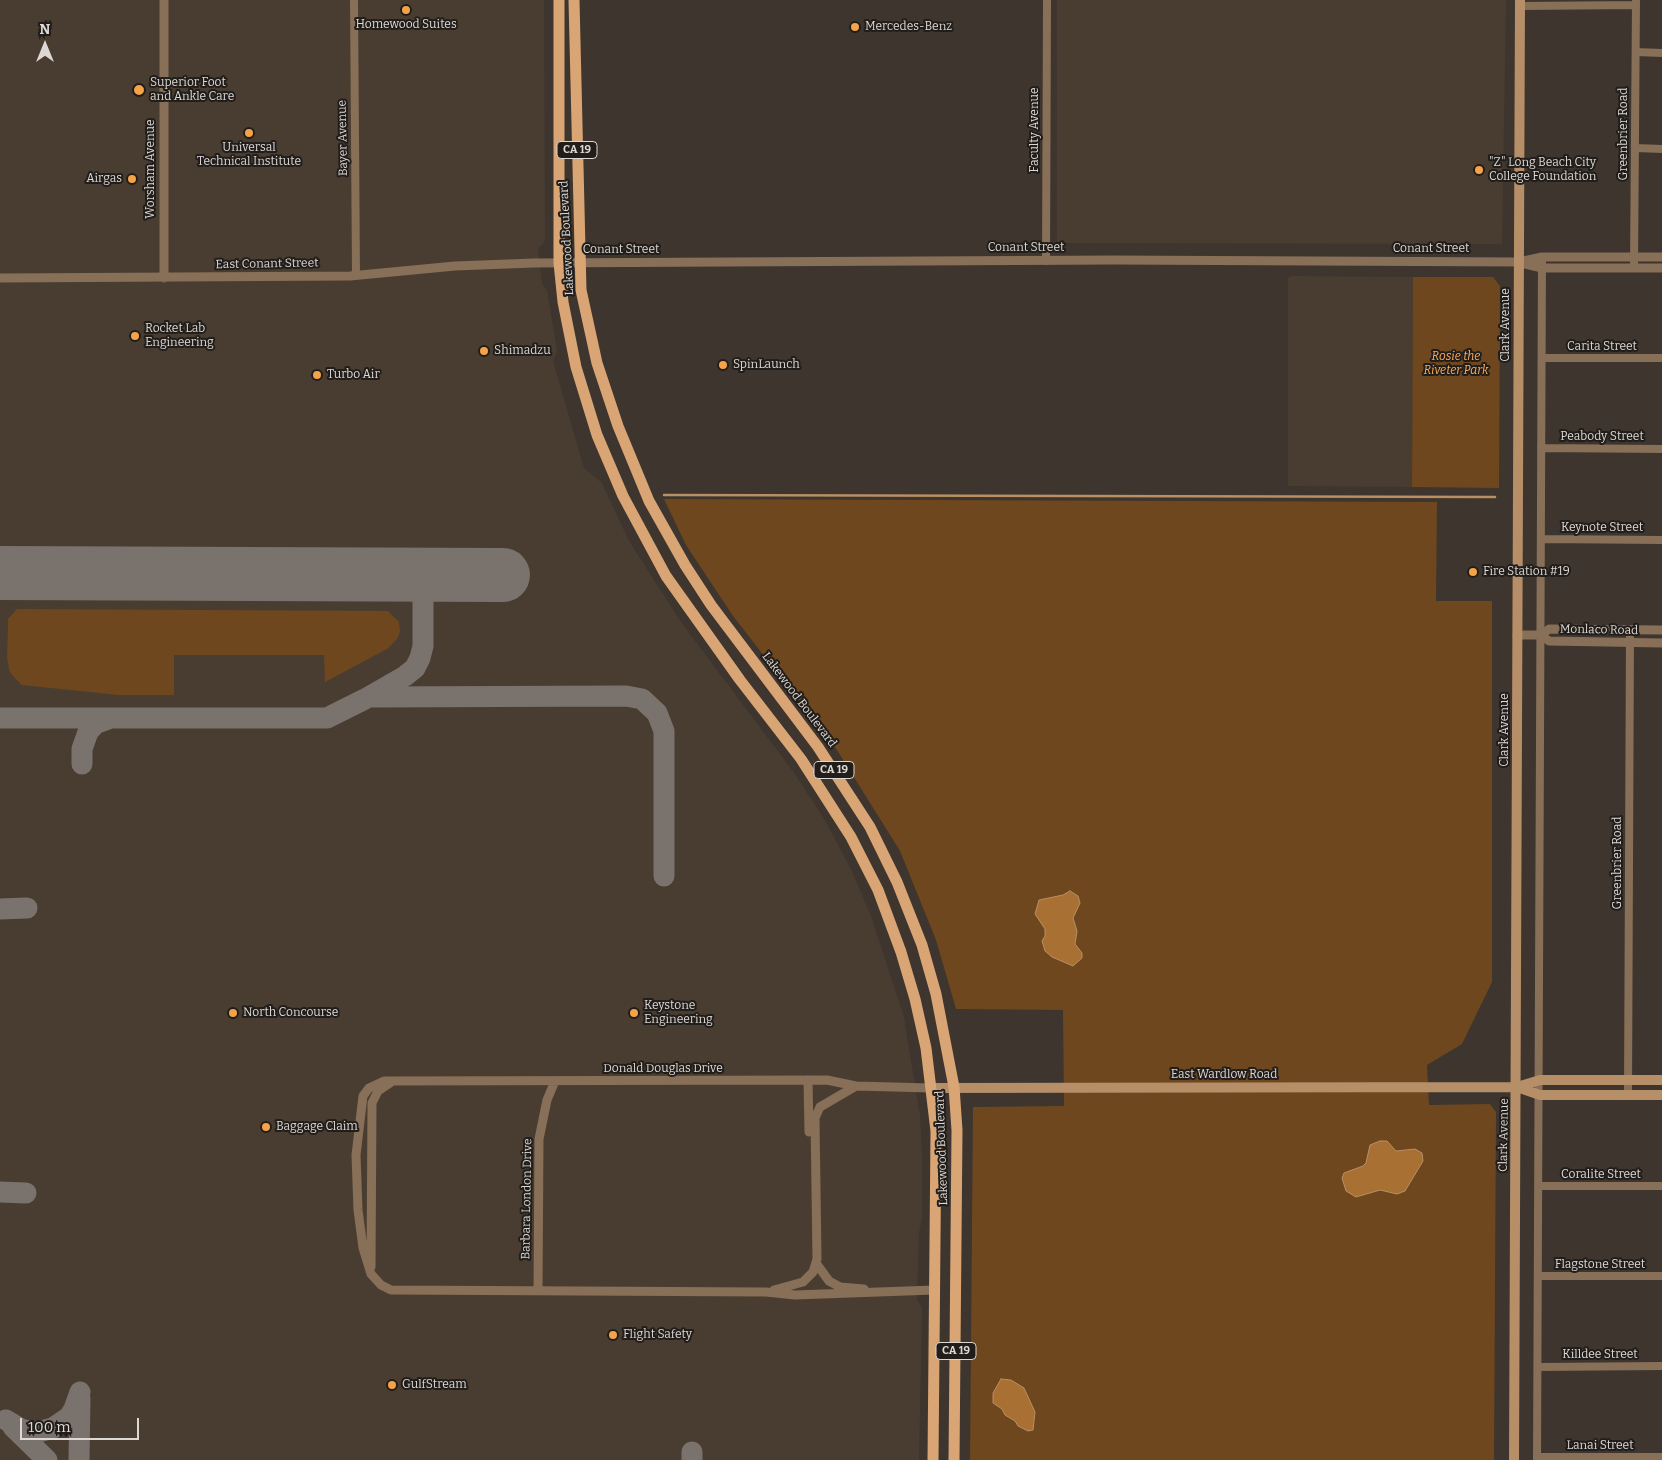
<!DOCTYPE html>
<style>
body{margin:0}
#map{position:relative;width:1662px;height:1460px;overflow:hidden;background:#3d352e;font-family:Bitter,serif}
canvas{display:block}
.north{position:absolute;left:20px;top:20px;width:50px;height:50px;-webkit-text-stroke:4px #211d1a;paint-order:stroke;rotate:0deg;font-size:14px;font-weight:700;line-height:20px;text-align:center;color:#ddd8d4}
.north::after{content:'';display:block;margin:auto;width:18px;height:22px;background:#ddd8d4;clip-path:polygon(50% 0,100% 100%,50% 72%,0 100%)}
.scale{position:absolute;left:20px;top:1418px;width:119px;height:22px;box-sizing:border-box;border:2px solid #ddd8d4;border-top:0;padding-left:6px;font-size:15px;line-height:18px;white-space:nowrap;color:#ddd8d4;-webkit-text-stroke:4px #211d1a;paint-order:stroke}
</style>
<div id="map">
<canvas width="1662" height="1460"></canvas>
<div class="north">N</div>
<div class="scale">100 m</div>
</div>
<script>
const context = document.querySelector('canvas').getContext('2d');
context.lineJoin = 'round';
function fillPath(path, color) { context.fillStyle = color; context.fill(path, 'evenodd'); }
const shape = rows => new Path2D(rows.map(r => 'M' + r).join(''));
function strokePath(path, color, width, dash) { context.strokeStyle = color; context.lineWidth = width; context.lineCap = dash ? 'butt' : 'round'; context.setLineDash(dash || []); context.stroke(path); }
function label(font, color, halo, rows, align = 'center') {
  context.font = font + ' Bitter,serif'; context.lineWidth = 4; context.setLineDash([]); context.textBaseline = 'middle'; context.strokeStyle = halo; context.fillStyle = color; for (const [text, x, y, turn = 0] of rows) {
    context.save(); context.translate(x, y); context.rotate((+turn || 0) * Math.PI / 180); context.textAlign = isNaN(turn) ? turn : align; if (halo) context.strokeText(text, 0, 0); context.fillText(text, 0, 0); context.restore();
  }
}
const built = shape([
 [0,0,544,0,545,239,543,244,538,248,542,284,547,290,557,351,553,361,584,468,602,483,629,541,681,622,795,774,826,822,851,869,871,916,904,1017,920,1116,922,1157,922,1219,919,1233,917,1300,922,1307,919,1460,0,1460],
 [1057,0,1506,0,1502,244,1060,243,1057,241],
 [1291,276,1413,277,1412,487,1288,486,1288,278]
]);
const green = shape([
 [1413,277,1493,277,1500,286,1499,488,1412,487],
 [664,499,1437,502,1436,601,1492,601,1492,982,1462,1044,1427,1065,1429,1105,1490,1104,1496,1112,1494,1460,970,1460,973,1107,1064,1106,1063,1010,956,1009,936,940,900,851,835,747,733,616,686,545],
 [17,609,388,611,399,622,400,632,397,639,387,649,325,682,324,655,174,655,174,695,118,695,22,685,13,676,9,670,7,656,8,626,8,619]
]);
const water = shape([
 [1070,891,1078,896,1080,903,1073,918,1077,931,1075,944,1082,953,1082,958,1073,966,1052,957,1045,951,1042,941,1045,936,1045,929,1035,914,1039,900,1063,895,1070,891],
 [1380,1141,1387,1141,1396,1151,1415,1149,1422,1153,1423,1161,1405,1191,1397,1194,1380,1190,1356,1197,1346,1191,1342,1178,1344,1173,1363,1166,1366,1163,1370,1145,1380,1141],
 [1001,1379,1011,1380,1024,1388,1035,1412,1033,1430,1028,1431,1018,1426,1015,1421,1005,1415,1002,1409,993,1403,993,1393,1001,1379]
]);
const stream = shape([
 [664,495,1495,497]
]);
const taxiway = shape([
 [372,697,626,696,642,699,657,713,664,731,664,876],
 [0,718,327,718,365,699,405,676,415,668,420,658,423,646,423,575],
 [82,764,82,749,88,732,95,724,111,718],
 [0,909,27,908],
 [0,1192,26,1193],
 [6,1420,23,1430,38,1432,53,1428,69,1417,74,1409,80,1392],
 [13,1427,47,1460],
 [79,1460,80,1398],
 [692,1460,692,1452]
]);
const runway = shape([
 [0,573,503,575]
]);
const minor = shape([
 [354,0,356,275],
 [1520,6,1636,5],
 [1636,52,1662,53],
 [1636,148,1662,149],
 [1046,261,1047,0],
 [1634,268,1636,0],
 [1542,358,1662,358],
 [1541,448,1662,449],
 [1541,539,1662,540],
 [1628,1095,1630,630],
 [1539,1186,1662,1186],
 [1538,1276,1662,1276],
 [1538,1367,1662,1366],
 [1537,1457,1662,1457],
 [1537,1460,1542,257]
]);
const tertiary = shape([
 [1521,263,1542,268,1662,268],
 [0,278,350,276,455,266,534,263,1114,260,1519,262,1542,257,1662,257],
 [164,278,164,0],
 [1517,635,1541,635],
 [1541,635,1549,641,1662,643],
 [1541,635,1549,629,1662,630],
 [808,1080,809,1132],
 [931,1088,856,1086,827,1080,384,1081,369,1088,363,1096,356,1155,358,1210,363,1248,371,1274,381,1285,391,1290,766,1292,795,1295,934,1290],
 [816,1263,829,1281,840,1287,864,1289],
 [371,1267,372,1103,378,1091,390,1083],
 [538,1290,539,1139,547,1100,555,1081],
 [774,1290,803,1282,813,1272,817,1259,815,1118,820,1107,856,1086]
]);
const secondary = shape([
 [1517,1087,1540,1095,1662,1095],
 [931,1088,1517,1087,1540,1080,1662,1080],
 [1514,1460,1520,0]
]);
const primary = shape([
 [559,0,559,263,563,302,576,367,597,435,623,496,666,576,740,680,801,759,851,837,878,890,901,952,915,999,926,1048,936,1131,933,1460],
 [574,0,581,290,597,363,618,426,649,501,685,565,711,605,818,747,870,827,897,882,922,945,936,994,954,1087,957,1130,954,1460]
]);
const markers = [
 [406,10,5,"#f6a247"],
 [855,27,5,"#f6a247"],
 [139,90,6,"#f6a247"],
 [249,133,5,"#f6a247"],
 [1479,170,5,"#f6a247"],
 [132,179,5,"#f6a247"],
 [135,336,5,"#f6a247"],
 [484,351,5,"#f6a247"],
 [723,365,5,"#f6a247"],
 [317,375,5,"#f6a247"],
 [1473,572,5,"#f6a247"],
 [233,1013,5,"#f6a247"],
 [634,1013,5,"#f6a247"],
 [266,1127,5,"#f6a247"],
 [613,1335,5,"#f6a247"],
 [392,1385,5,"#f6a247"]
];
const shields = [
 [577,150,40],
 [834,770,40],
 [956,1351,40]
];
const shieldNames = [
 ["CA 19",577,150],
 ["CA 19",834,770],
 ["CA 19",956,1351]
];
const poiNames = [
 ["Homewood Suites",406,25,"center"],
 ["Mercedes-Benz",865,27],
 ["Superior Foot",150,83],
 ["and Ankle Care",150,97],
 ["Universal",249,148,"center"],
 ["Technical Institute",249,162,"center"],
 ["\"Z\" Long Beach City",1489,163],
 ["College Foundation",1489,177],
 ["Airgas",122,179,"right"],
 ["Rocket Lab",145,329],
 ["Engineering",145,343],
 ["Shimadzu",494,351],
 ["SpinLaunch",733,365],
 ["Turbo Air",327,375],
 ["Fire Station #19",1483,572],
 ["Keystone",644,1006],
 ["Engineering",644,1020],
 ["North Concourse",243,1013],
 ["Baggage Claim",276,1127],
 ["Flight Safety",623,1335],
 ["GulfStream",402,1385]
];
const streetNames = [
 ["Faculty Avenue",1035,130,-90],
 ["Greenbrier Road",1624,134,-90],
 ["Bayer Avenue",343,138,-91],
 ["Worsham Avenue",151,169,-90],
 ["Lakewood Boulevard",567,238,-93],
 ["Conant Street",1026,248],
 ["Conant Street",1431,249],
 ["Conant Street",621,250],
 ["East Conant Street",267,264,-1],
 ["Clark Avenue",1506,325,-90],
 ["Carita Street",1602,347],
 ["Peabody Street",1602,437],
 ["Keynote Street",1602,528],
 ["Monlaco Road",1599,630,1],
 ["Lakewood Boulevard",799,700,53],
 ["Clark Avenue",1505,730,-90],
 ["Greenbrier Road",1618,863,-90],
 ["Donald Douglas Drive",663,1069],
 ["East Wardlow Road",1224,1075],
 ["Clark Avenue",1504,1135,-89],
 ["Lakewood Boulevard",942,1148,-92],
 ["Coralite Street",1601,1175],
 ["Barbara London Drive",527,1199,-89],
 ["Flagstone Street",1600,1265],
 ["Killdee Street",1600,1355],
 ["Lanai Street",1600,1446]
];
const parkNames = [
 ["Rosie the",1456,357],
 ["Riveter Park",1456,371]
];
fillPath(built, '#493d31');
fillPath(green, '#6e471e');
fillPath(water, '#a97033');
strokePath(water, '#b98f63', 1);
strokePath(stream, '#b98f63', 2.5);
strokePath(taxiway, '#7a736d', 21);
strokePath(runway, '#7a736d', 54);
strokePath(minor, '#886f57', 8);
strokePath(tertiary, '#886f57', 9);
strokePath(secondary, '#b68e68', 10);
strokePath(primary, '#d9a574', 11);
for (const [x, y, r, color] of markers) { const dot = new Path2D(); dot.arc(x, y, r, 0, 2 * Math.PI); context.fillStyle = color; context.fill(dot); strokePath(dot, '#211d1a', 2); }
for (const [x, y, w] of shields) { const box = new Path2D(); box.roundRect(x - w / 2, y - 8.5, w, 17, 4); context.fillStyle = '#211d1a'; context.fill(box); strokePath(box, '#ddd8d4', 1); }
label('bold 11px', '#ddd8d4', null, shieldNames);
label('12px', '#ddd8d4', '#211d1a', poiNames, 'left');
label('12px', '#ddd8d4', '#211d1a', streetNames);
label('italic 12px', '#feae5c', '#211d1a', parkNames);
</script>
